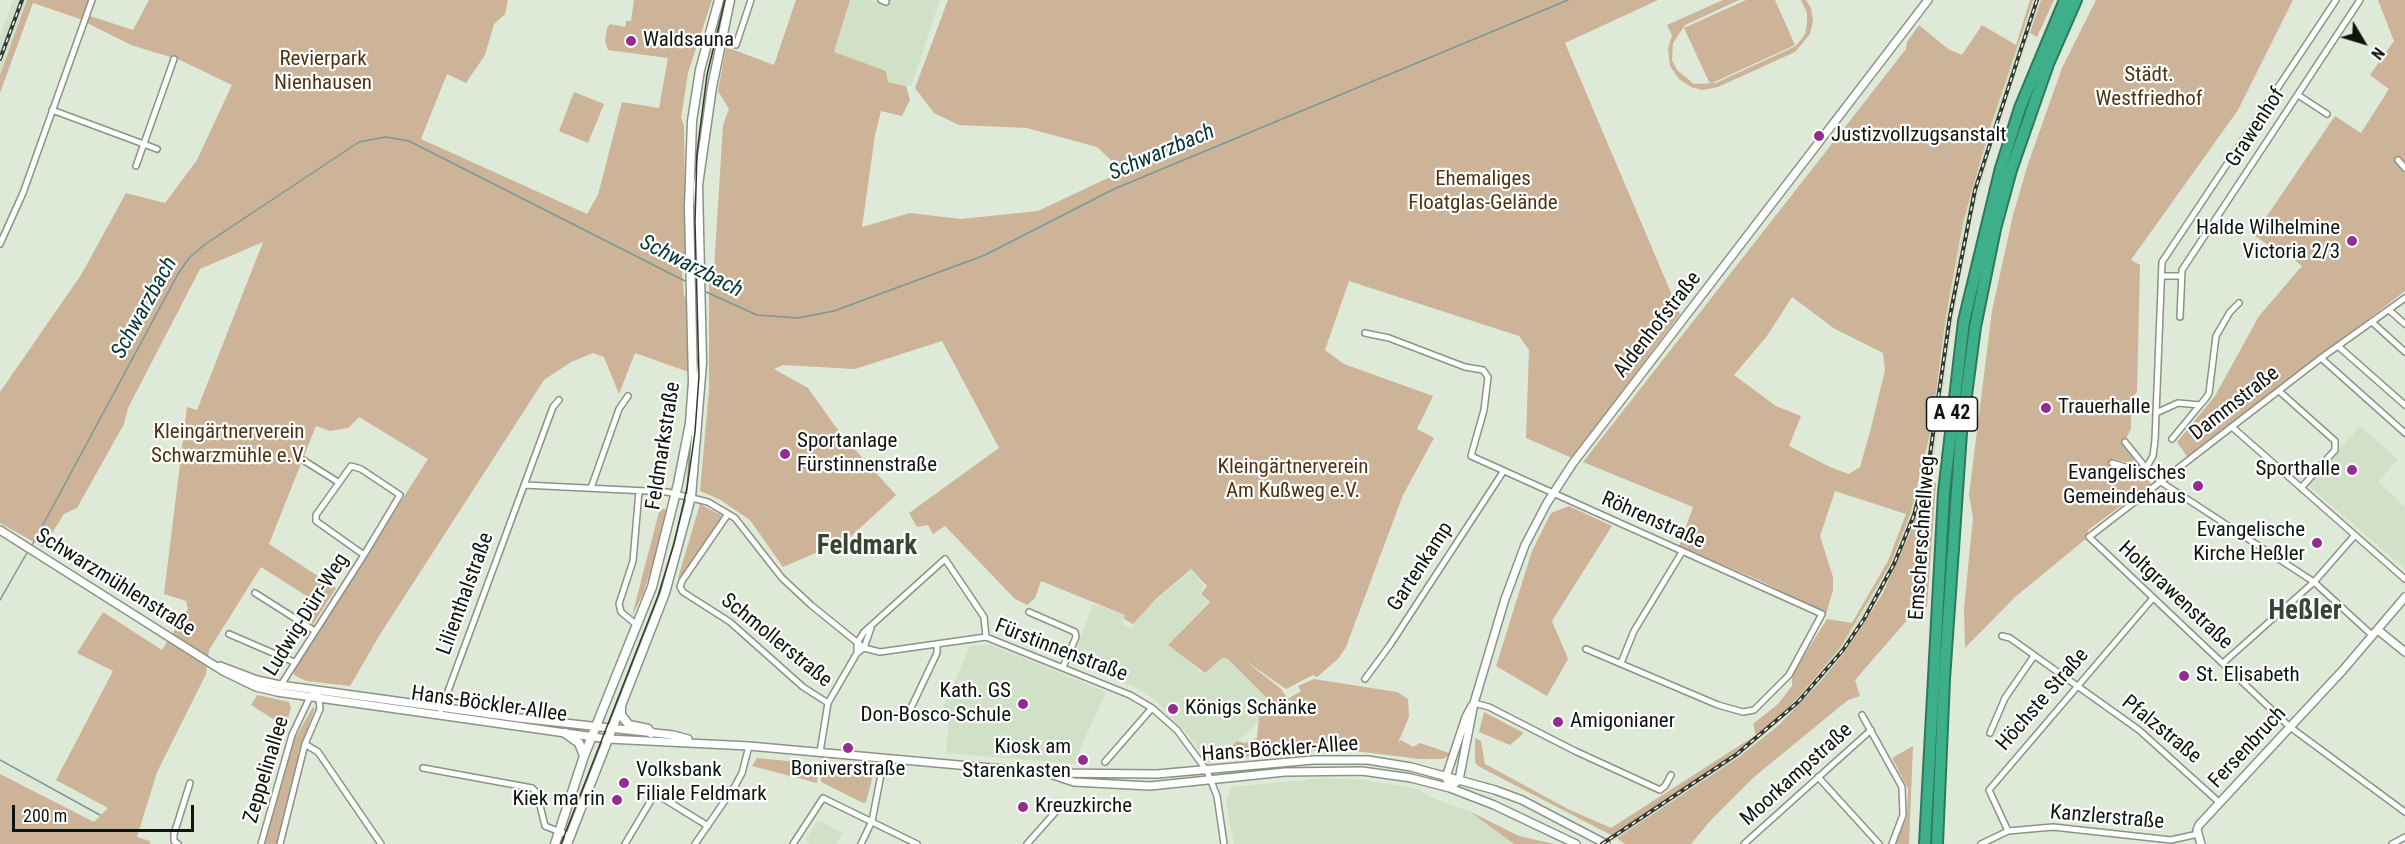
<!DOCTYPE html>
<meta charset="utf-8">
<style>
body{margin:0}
#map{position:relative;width:2405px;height:844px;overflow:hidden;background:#dee9d7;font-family:"Roboto Condensed",sans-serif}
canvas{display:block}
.north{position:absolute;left:2333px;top:12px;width:60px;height:60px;-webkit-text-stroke:4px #fff;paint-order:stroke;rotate:128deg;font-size:16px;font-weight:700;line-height:24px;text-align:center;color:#10140e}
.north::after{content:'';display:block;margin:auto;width:21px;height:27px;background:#10140e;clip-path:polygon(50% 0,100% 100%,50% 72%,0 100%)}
.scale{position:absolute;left:12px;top:805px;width:182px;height:27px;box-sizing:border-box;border:3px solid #10140e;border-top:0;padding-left:8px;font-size:18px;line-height:21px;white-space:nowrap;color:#10140e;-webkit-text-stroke:4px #fff;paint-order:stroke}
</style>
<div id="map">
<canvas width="2405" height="844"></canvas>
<div class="north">N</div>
<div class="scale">200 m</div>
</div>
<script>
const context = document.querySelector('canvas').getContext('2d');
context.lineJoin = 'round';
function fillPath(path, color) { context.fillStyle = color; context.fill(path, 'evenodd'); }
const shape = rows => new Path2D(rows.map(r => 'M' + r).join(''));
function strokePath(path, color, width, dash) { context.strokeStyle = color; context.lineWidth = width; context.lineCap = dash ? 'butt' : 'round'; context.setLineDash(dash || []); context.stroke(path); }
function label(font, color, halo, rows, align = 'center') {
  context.font = font + ' "Roboto Condensed",sans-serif'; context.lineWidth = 4.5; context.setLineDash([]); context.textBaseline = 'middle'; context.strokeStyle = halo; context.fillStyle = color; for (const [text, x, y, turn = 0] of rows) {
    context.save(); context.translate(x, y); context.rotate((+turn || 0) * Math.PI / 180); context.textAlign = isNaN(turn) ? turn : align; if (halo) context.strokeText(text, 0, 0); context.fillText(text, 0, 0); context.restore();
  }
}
const built = shape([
 [13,0,27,0,0,75,0,36],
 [850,0,869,0,885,6,887,0,940,0,911,86,888,82,834,52],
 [2033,0,2041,0,1995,134,1970,223,1953,317,1934,456,1910,533,1897,566,1867,620,1845,652,1800,704,1739,757,1617,838,1611,835,1736,752,1796,700,1840,648,1891,563,1910,515,1927,454,1946,316,1963,222,1989,131],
 [2360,426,2398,459,2378,482,2405,506,2405,569,2308,485],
 [1191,570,1205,587,1199,594,1208,602,1169,644,1204,675,1226,651,1282,701,1210,765,1190,737,1155,700,1139,689,1071,663,1093,604,1125,615,1122,625,1131,628,1143,612],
 [991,645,1106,692,1077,756,1076,764,946,753,949,721,939,717,970,646],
 [1324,778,1365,780,1419,789,1430,797,1469,811,1514,844,1234,844,1226,801,1232,787],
 [818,820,843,833,836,844,811,844,805,840]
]);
const green = shape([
 [27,0,91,0,83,20,33,3,0,93,0,75],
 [149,0,508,0,505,14,494,24,485,55,466,83,447,74,421,139,587,214,598,195,622,102,659,108,668,58,608,50,605,41,607,28,610,24,625,27,626,21,631,21,634,0,712,0,688,73,681,118,684,125,686,258,682,268,684,296,688,299,689,372,635,353,619,394,604,357,593,353,571,362,544,380,379,636,350,686,306,681,294,675,294,669,428,459,359,417,348,428,330,431,316,426,269,544,336,588,312,626,312,622,306,618,316,602,261,567,209,650,206,674,157,772,137,837,150,841,150,844,0,844,0,774,94,822,108,808,56,780,113,671,77,653,103,612,162,650,188,609,186,601,164,594,187,407,197,410,263,242,200,269,128,408,124,424,77,508,64,514,43,547,0,523,0,392,81,275,126,193,165,203,197,160,232,85,180,60,131,45,85,22,87,15,133,30],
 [796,0,850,0,834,52,886,71,888,82,906,86,910,100,902,116,881,111,875,135,862,227,910,213,961,219,1038,211,1110,177,1114,163,1097,147,1027,128,959,125,934,113,915,88,948,0,1658,0,1565,43,1680,314,1572,458,1526,438,1529,350,1519,336,1349,281,1325,350,1344,364,1433,396,1417,429,1434,438,1403,495,1346,647,1338,659,1317,677,1313,675,1286,689,1243,659,1281,689,1288,699,1301,691,1298,686,1314,679,1397,692,1408,699,1409,717,1398,743,1401,740,1413,747,1420,743,1452,754,1443,759,1420,759,1355,751,1285,750,1220,762,1220,757,1237,741,1245,743,1257,738,1260,708,1268,699,1227,658,1222,658,1205,673,1168,645,1210,602,1201,594,1207,586,1191,569,1156,599,1133,624,1124,619,1125,615,1041,581,1035,598,1027,605,1015,599,945,526,933,534,928,525,917,527,909,513,999,448,942,341,855,369,783,365,774,369,808,388,840,433,896,495,848,539,783,567,750,520,719,499,700,491,709,390,709,284,710,274,714,269,723,125,729,109,718,91,726,47,774,65],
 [1723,0,1739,0,1685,25,1673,43,1672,60,1677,70,1694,84,1716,83,1796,46,1805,34,1807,24,1807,13,1801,0,1806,0,1811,8,1813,21,1810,34,1795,52,1718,87,1702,90,1691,87,1679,79,1670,66,1668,49,1672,35,1667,25],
 [1746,0,1775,0,1795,45,1710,84,1684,28],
 [2030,0,2033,0,1989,131,1963,222,1946,316,1931,430,1910,515,1891,563,1840,648,1796,700,1759,735,1695,781,1611,835,1478,766,1475,762,1475,738,1481,741,1485,764,1568,809,1611,828,1756,735,1753,724,1778,704,1792,686,1792,675,1827,619,1852,623,1888,561,1906,514,1835,491,1820,536,1833,577,1833,590,1826,614,1761,581,1679,546,1693,507,1583,462,1906,49,1907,42,1919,25,1948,49,1962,55,1982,25,2016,45],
 [1792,297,1835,329,1883,353,1885,370,1871,428,1860,467,1849,474,1830,467,1789,446,1801,416,1776,406,1734,375,1767,336],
 [2041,0,2054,0,2037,37,2030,33],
 [2096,0,2293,0,2238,110,2131,260,2140,265,2137,392,2131,399,2131,429,2123,444,2134,459,2131,463,2112,459,2108,465,2128,475,2146,477,2151,484,2088,530,2087,538,2015,597,1965,648,1964,609,1973,517,1969,495,1992,311,2013,215,2028,164,2062,68],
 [2378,0,2405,0,2405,161,2398,165,2405,172,2405,291,2188,458,2177,442,2215,396,2259,316,2302,266,2284,252,2282,255,2254,235,2335,116,2361,133,2389,89,2370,75,2394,41],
 [574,92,604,104,588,143,559,131],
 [1927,481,1936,483,1927,607,1908,619,1855,680,1860,696,1848,700,1754,777,1710,821,1691,844,1625,844,1617,838,1739,757,1779,725,1819,683,1845,652,1882,595,1910,533],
 [700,504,721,515,721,518,680,579,678,578],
 [1569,506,1612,526,1552,621,1568,659,1547,696,1496,666,1532,551,1551,513],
 [660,508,668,510,656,554,643,594,632,616],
 [257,695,289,702,291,707,286,727,251,705],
 [313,707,315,708,298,753,299,769,279,844,264,844,290,747],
 [1484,712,1524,733,1510,745,1479,732],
 [1913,746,1909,844,1895,844,1907,817,1908,789,1892,758],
 [757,758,818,764,817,783,752,766],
 [821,764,875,767,866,802,863,803,821,782],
 [1469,811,1519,836,1554,844,1514,844]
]);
const stream = shape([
 [704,291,757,315,798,318,834,311,985,255,1114,189,1568,0],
 [31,547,178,274,189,258,204,245,359,142,386,137,409,141,687,282],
 [0,600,28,551],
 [0,760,100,815]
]);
const minor = shape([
 [881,0,886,2],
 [736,45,751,0],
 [2298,95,2327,114],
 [52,110,157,149],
 [2398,160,2405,168],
 [136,166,174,59],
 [0,244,23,193,92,0],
 [2162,276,2181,276],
 [2405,298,2321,358,2089,537,2290,727,2405,812],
 [2389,310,2405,324],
 [2180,317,2182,270,2360,0],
 [2372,322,2405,352],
 [1365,333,1389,338,1465,367,1483,370,1488,377,1484,410,1471,456,1822,614,1789,675,1754,710,1743,712,1718,705,1586,649],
 [2338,346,2405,405],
 [2321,358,2405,433],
 [2279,391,2335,441,2335,450,2301,488],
 [2156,413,2178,403,2200,405,2206,398,2209,393,2216,336,2230,312,2239,303],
 [2232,427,2405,579],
 [2172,439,2200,405],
 [2125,442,2146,468,2161,482,2314,582,2373,636],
 [303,460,338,482],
 [2112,463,2132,469,2146,468],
 [2146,468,2153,456,2155,440,2162,262,2336,0],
 [524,485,667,492,708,502,735,518,782,578,811,605,864,648,880,652,986,637,1130,695,1152,708,1177,730,1207,771,1217,796,1224,844],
 [591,488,619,409,628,396],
 [728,514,682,581,680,587,683,592,730,622,803,687,828,703],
 [255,593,315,631],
 [1029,612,1075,632,1076,637,1063,667],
 [637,625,621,612,619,604,633,561,639,491],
 [229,634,294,662],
 [2002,636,2010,638,2139,730,2220,803],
 [857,653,857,643,864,632,945,559,984,617,986,637],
 [1621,663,1634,631,1682,552],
 [2223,663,2314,582,2355,535],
 [1365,679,1390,645,1503,472],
 [279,688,364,555,400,495,361,469,351,466,316,515,316,521,364,555],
 [1474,703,1489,707,1575,751,1660,790,1665,786,1671,775],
 [441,710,553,407,559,400],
 [910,710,937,653,937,644],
 [1862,715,1902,787,1903,815,1892,844],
 [1990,733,2005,698,2034,656],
 [305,744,318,752,381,844],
 [820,752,828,703,857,653,864,648,871,628],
 [1105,762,1152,708],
 [423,768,532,788,537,793,545,826,570,836],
 [1818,777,1879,844],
 [2008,831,1989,790,2153,598],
 [178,844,174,841,174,834,190,783],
 [261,844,292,735,310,697,318,690,320,709,305,744,280,844],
 [625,844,653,797,661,797,708,826],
 [695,844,735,786,742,773,749,746],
 [793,844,823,798,917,844],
 [861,844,872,821,884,759],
 [1027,844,1059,808],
 [1744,844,1871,730],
 [1981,844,2008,831,2053,827,2171,840,2198,834],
 [2392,844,2405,837]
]);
const tertiary = shape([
 [0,530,223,671,256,687,277,692,608,739,749,746,1047,773,1157,774,1313,760,1368,760,1411,767,1495,790,1522,800,1606,844],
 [2378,630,2405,652],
 [220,666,257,680,280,685,519,718,673,735,688,739],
 [1050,774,1074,782,1150,786,1285,772,1362,771,1411,778,1450,788,1494,805,1576,844],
 [1450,788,1459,780,1474,703,1505,599,1525,545,1547,503,1573,463,1928,0],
 [1450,788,1446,777,1466,717,1472,706],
 [2201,844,2197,830,2199,825,2343,670,2405,597]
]);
const secondary = shape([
 [621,708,621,715,629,725,648,729,651,733],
 [565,733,579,743,584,756],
 [555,844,584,756,652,587,678,484,690,423,693,382,689,207,692,121,700,70,719,0],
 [567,844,665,593,691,497,702,363,698,185,712,87,730,0]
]);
const motorway = shape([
 [1925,844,1944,492,1964,321,2001,168,2020,108,2065,0],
 [1937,844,1944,679,1961,433,1975,327,1995,229,2011,170,2048,64,2076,0]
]);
const tram = shape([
 [561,844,658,596,674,544,687,488,695,432,699,376,695,222,697,153,707,75,725,0]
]);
const rail = shape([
 [0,59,22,0],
 [1602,844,1737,754,1798,702,1843,650,1864,619,1894,564,1914,515,1930,455,1950,316,1975,190,2037,0]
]);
const markers = [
 [631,41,6,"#942b8f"],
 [1819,136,6,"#942b8f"],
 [2352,241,6,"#942b8f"],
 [2046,408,6,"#942b8f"],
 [785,454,6,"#942b8f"],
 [2352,470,6,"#942b8f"],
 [2198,486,6,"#942b8f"],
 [2317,543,6,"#942b8f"],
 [2184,676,6,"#942b8f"],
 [1023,704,6,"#942b8f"],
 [1173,709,6,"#942b8f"],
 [1558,722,6,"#942b8f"],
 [848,748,6,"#942b8f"],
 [1083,760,6,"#942b8f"],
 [624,783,6,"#942b8f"],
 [617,800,6,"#942b8f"],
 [1023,807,6,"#942b8f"]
];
const shields = [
 [1952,414,51]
];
const shieldNames = [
 ["A 42",1952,414]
];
const poiNames = [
 ["Waldsauna",643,41],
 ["Justizvollzugsanstalt",1831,136],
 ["Halde Wilhelmine",2340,229,"right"],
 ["Victoria 2/3",2340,253,"right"],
 ["Trauerhalle",2058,408],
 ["Sportanlage",797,442],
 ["Fürstinnenstraße",797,466],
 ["Sporthalle",2340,470,"right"],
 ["Evangelisches",2186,474,"right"],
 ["Gemeindehaus",2186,498,"right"],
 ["Evangelische",2305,531,"right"],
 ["Kirche Heßler",2305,555,"right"],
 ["St. Elisabeth",2196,676],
 ["Kath. GS",1011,692,"right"],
 ["Don-Bosco-Schule",1011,716,"right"],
 ["Königs Schänke",1185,709],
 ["Amigonianer",1570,722],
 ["Kiosk am",1071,748,"right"],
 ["Starenkasten",1071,772,"right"],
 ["Boniverstraße",848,770,"center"],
 ["Volksbank",636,771],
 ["Filiale Feldmark",636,795],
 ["Kiek ma rin",605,800,"right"],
 ["Kreuzkirche",1035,807]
];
const parkNames = [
 ["Revierpark",323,60],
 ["Nienhausen",323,84],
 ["Städt.",2149,76],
 ["Westfriedhof",2149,100],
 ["Ehemaliges",1483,180],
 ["Floatglas-Gelände",1483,204],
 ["Kleingärtnerverein",229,433],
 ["Schwarzmühle e.V.",229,457],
 ["Kleingärtnerverein",1293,468],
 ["Am Kußweg e.V.",1293,492]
];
const streetNames = [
 ["Grawenhof",2256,128,-57],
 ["Aldenhofstraße",1658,325,-52],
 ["Dammstraße",2235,404,-38],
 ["Feldmarkstraße",664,446,-81],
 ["Röhrenstraße",1653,521,24],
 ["Emscherschnellweg",1923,538,-86],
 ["Gartenkamp",1421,567,-57],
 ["Schwarzmühlenstraße",115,583,32],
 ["Lilienthalstraße",466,594,-70],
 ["Holtgrawenstraße",2175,596,43],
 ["Ludwig-Dürr-Weg",307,615,-58],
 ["Schmollerstraße",776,641,39],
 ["Fürstinnenstraße",1061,651,21],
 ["Höchste Straße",2043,700,-49],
 ["Hans-Böckler-Allee",489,705,8],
 ["Pfalzstraße",2161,730,39],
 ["Fersenbruch",2248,748,-47],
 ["Hans-Böckler-Allee",1280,750,-4],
 ["Zeppelinallee",267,770,-73],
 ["Moorkampstraße",1797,775,-42],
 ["Kanzlerstraße",2107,818,5]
];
const waterNames = [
 ["Schwarzbach",1162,153,-23],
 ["Schwarzbach",691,267,27],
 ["Schwarzbach",145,308,-61]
];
const districtNames = [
 ["Feldmark",867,547],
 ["Heßler",2305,612]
];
fillPath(built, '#d1e1c8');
fillPath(green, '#cdb398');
strokePath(stream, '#799', 1.5);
strokePath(minor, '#8a9484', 8);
strokePath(tertiary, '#8a9484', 10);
strokePath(secondary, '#8a9484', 11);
strokePath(motorway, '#2e795e', 14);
strokePath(minor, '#fff', 5);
strokePath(tertiary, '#fff', 7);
strokePath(secondary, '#fff', 8);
strokePath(motorway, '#3eb089', 10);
strokePath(tram, '#343931', 1.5);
strokePath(rail, '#343931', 4);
strokePath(rail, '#fff', 1.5, [4.5]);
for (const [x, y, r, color] of markers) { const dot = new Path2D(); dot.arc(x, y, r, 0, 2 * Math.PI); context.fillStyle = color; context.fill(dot); strokePath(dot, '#fff', 2); }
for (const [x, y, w] of shields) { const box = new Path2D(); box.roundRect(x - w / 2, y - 17, w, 34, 4.5); context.fillStyle = '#fff'; context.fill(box); strokePath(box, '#10140e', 1.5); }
label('bold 20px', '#10140e', null, shieldNames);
label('21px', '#10140e', '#fff', poiNames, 'left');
label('21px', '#4f3310', '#fff', parkNames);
label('21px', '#10140e', '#fff', streetNames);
label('italic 22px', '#063537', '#fff', waterNames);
label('bold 27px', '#3a4334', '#fff', districtNames);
</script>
